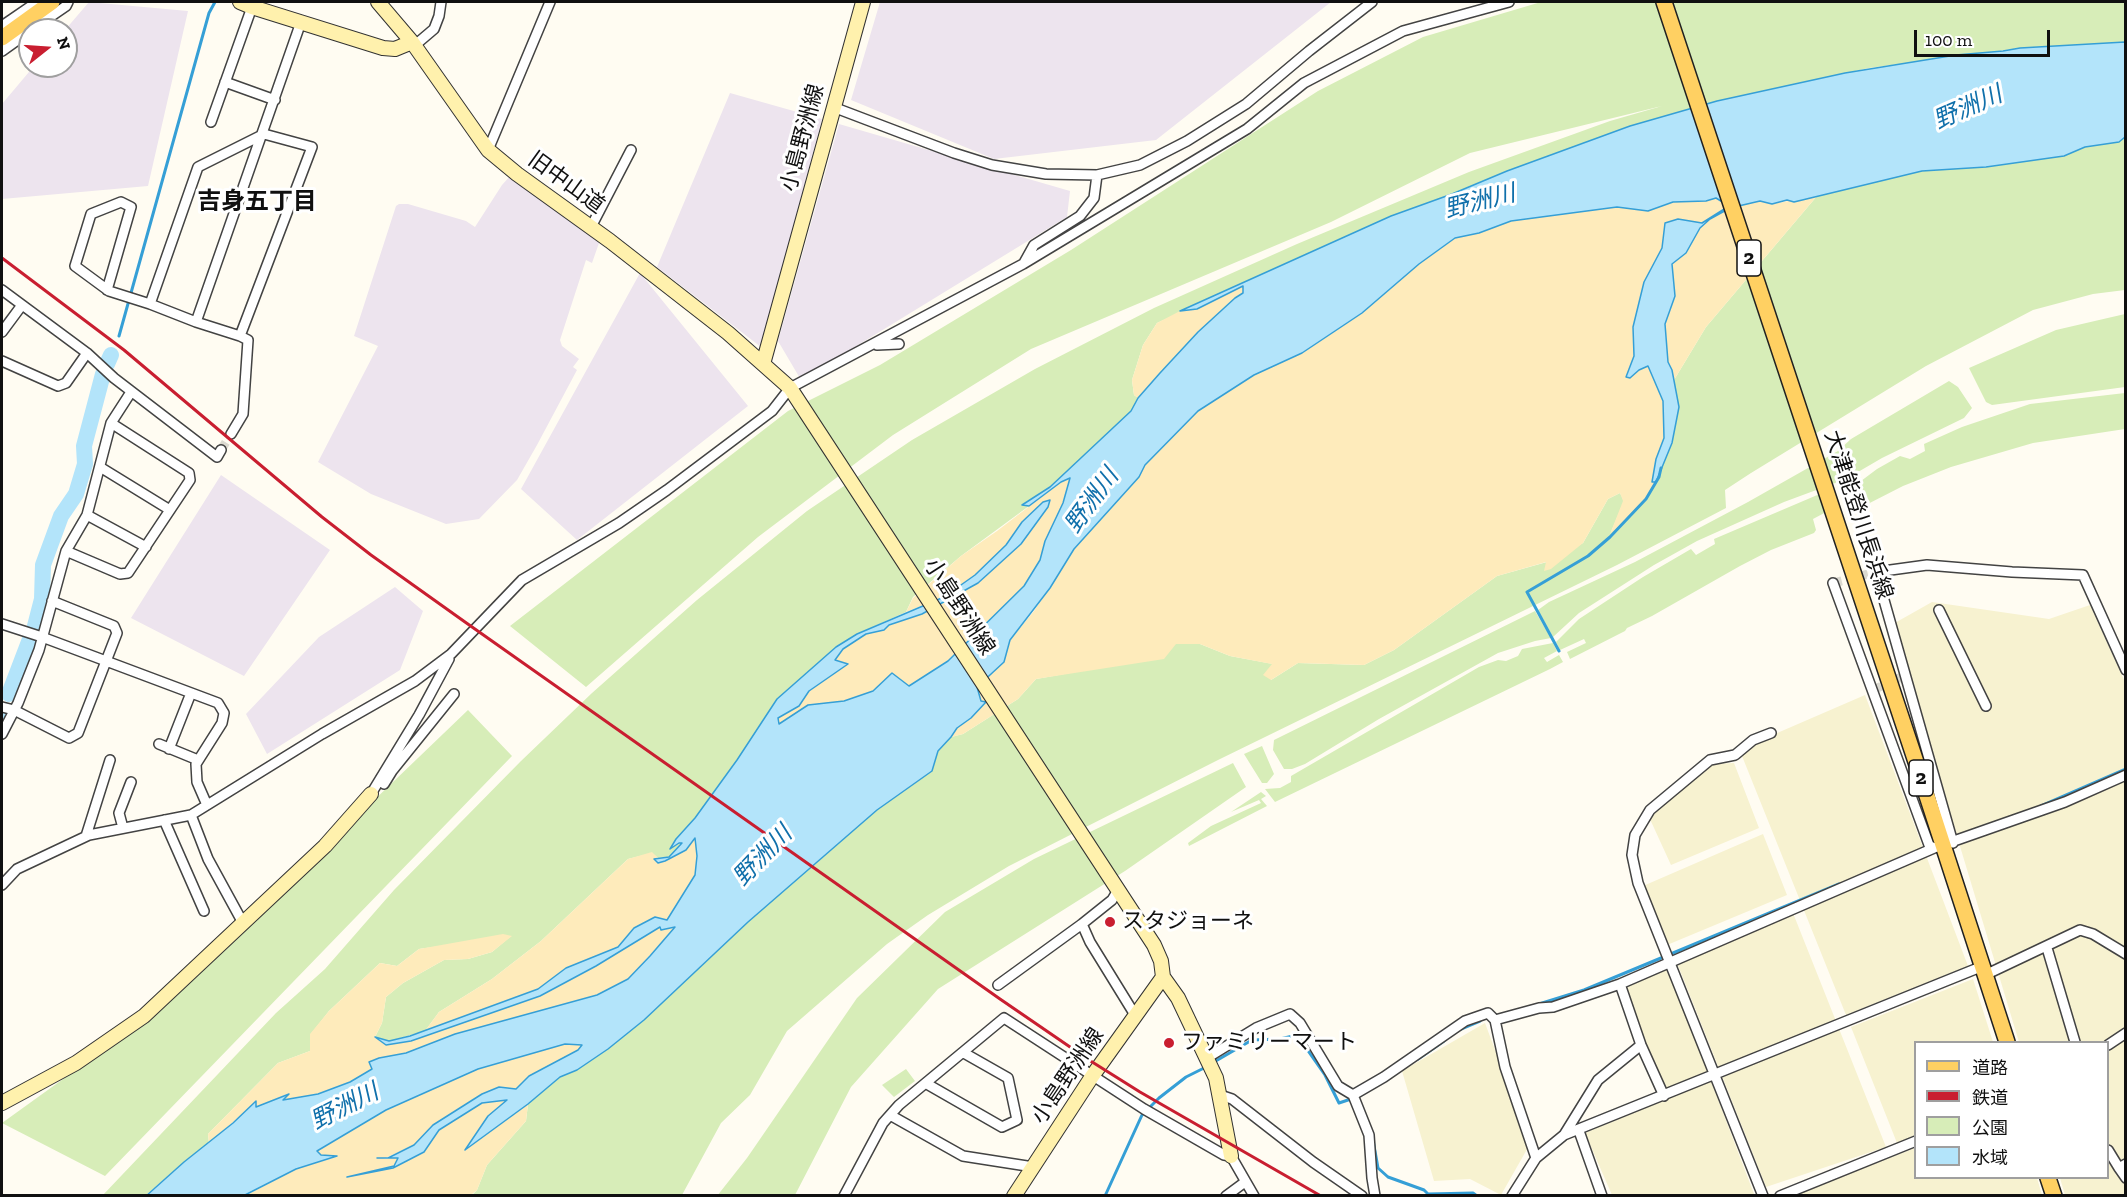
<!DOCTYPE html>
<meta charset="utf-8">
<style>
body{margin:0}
#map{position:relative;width:2127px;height:1197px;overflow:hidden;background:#fffcf2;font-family:"Zilla Slab","Noto Sans JP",serif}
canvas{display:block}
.frame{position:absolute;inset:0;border:3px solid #101010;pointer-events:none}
.legend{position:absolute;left:1914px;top:1041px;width:195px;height:138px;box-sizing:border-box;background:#fff;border:2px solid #9f9f9f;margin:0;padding:8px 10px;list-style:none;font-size:18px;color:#101010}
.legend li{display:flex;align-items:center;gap:12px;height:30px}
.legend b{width:30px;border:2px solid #9f9f9f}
.north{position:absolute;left:18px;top:18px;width:60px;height:60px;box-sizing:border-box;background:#fff;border:2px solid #9f9f9f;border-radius:50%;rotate:73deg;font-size:16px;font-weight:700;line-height:24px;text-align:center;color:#101010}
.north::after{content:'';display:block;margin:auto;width:21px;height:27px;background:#c91e30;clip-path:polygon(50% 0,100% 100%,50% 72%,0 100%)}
.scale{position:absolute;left:1914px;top:30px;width:136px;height:27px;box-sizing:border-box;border:3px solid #101010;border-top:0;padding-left:8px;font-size:18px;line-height:21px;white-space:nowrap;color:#101010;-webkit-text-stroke:4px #fff;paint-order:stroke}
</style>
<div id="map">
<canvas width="2127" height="1197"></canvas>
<div class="frame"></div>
<ul class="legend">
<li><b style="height:8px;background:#ffd062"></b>道路</li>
<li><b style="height:8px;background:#c91e30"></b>鉄道</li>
<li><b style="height:16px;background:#d7edb8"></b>公園</li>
<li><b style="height:16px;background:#b3e4fa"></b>水域</li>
</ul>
<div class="north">N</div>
<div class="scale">100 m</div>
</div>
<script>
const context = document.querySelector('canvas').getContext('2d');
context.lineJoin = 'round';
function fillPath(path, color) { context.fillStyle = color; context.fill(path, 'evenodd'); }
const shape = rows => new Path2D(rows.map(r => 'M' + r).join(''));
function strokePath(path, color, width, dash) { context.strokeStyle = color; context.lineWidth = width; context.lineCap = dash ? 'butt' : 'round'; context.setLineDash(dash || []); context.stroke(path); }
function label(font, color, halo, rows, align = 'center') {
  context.font = font + ' "Zilla Slab","Noto Sans JP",serif'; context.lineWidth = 6; context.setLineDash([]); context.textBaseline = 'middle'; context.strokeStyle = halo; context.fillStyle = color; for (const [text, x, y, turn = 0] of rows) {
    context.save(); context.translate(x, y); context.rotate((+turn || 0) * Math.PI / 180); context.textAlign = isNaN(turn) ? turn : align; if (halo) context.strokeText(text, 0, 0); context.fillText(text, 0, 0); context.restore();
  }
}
const industrial = shape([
 [89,2,188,11,148,186,2,199,2,104,34,66,66,66,65,30],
 [880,2,1331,2,1156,140,994,159,851,100],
 [730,93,822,119,761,347,657,267],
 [839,124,1070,191,1067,217,801,380,778,341],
 [511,175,599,243,592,263,586,260,560,340,562,346,579,359,573,367,577,370,537,445,517,480,479,519,446,524,371,494,318,462,378,346,354,336,396,206,399,204,408,204,466,221,475,227,502,185],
 [640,273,748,406,577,540,521,489],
 [221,475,330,550,244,676,131,618],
 [395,587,423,611,400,670,267,754,246,714,319,637]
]);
const farmland = shape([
 [1932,602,2049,619,2090,605,2125,682,2125,1195,2065,1195,2060,1178,2108,1178,2108,1042,2019,1042,1893,624],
 [1865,695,1968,966,1846,1015,1742,756,1761,740],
 [1734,763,1759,828,1671,865,1649,817,1712,764],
 [1763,834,1787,895,1667,945,1643,886],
 [1793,913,1886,1147,1766,1187,1677,963],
 [1664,961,1708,1072,1661,1094,1616,982],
 [1973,979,1993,1042,1916,1042,1915,1135,1897,1143,1851,1027],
 [1485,1023,1530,1144,1501,1195,1470,1179,1434,1181,1402,1071],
 [1711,1081,1754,1194,1741,1196,1612,1195,1585,1133],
 [1915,1148,1916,1178,2037,1178,2042,1195,1795,1195]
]);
const green = shape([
 [1541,2,2125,2,2125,42,2021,48,1869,68,1717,101,1630,126,1507,171,1452,194,1391,216,1157,323,1143,345,1132,380,1134,395,1138,398,1132,411,1050,487,1023,504,1029,506,961,556,913,597,906,612,857,634,836,647,808,673,737,760,695,818,676,839,679,843,683,842,669,857,658,858,652,853,628,859,541,941,492,979,439,1012,425,1031,389,1041,375,1037,382,1023,386,997,403,983,444,960,468,959,492,952,511,936,419,949,397,966,380,963,329,1011,311,1034,310,1051,278,1063,208,1134,209,1143,184,1162,146,1195,102,1196,276,1013,325,969,394,890,521,761,592,693,697,600,807,511,912,440,1035,369,1154,308,1297,244,1469,172,1610,121,1662,106,1470,153,1331,222,1031,349,893,435,758,537,586,687,510,626,788,411,880,365,1071,250,1318,91,1423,37],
 [2125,137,2125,290,2093,294,2033,310,1926,366,1751,473,1725,490,1726,508,1617,565,1218,760,1009,866,928,915,887,944,787,1031,750,1095,721,1123,682,1195,471,1196,477,1190,487,1165,526,1121,528,1104,560,1077,577,1070,608,1049,644,1020,748,922,877,810,932,771,938,751,951,737,963,734,1018,699,1036,679,1093,669,1175,644,1200,644,1230,656,1273,664,1271,680,1298,663,1364,665,1394,650,1497,576,1547,562,1583,543,1608,499,1620,493,1624,501,1611,532,1646,501,1656,482,1679,407,1674,380,1706,327,1817,196,1922,171,1986,167,2063,156,2085,147,2119,142],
 [2125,314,2125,387,1992,405,1986,402,1969,368,2056,330],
 [1949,381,1958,387,1972,408,1964,418,1882,458,1846,479,1784,502,1697,541,1654,565,1579,613,1553,637,1538,610,1549,602,1635,562,1748,502,1838,451,1851,439],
 [2125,393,2125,429,2033,443,1951,467,1903,486,1856,510,1852,501,1861,481,1877,469,1900,456,1910,459,1925,451,1924,444,1962,427,2030,404],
 [1822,493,1828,511,1813,519,1816,530,1814,533,1771,550,1740,566,1652,616,1627,628,1625,631,1570,659,1567,652,1586,643,1584,639,1560,650,1556,642,1579,619,1643,577,1691,549,1696,555,1715,544,1714,539],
 [1535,611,1551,638,1535,641,1498,653,1379,719,1305,764,1292,769,1284,769,1273,750,1274,740],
 [1553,643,1557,651,1544,658,1547,662,1559,655,1563,662,1550,669,1275,802,1265,789,1280,788,1291,782,1291,776,1479,667,1498,660,1506,661,1518,656,1522,649],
 [468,710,512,756,105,1176,2,1123,145,1020],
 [1262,746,1274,774,1267,783,1262,783,1244,754],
 [1233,763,1246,787,1125,871,938,989,851,1087,795,1195,717,1196,747,1158,857,998,945,912,1034,859],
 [1261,792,1266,796,1261,799,1267,806,1189,846,1188,843,1211,826,1261,803,1259,800,1231,812],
 [906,1069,915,1081,894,1097,882,1085]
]);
const sand = shape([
 [1817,196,1706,327,1674,380,1672,370,1668,362,1665,324,1675,296,1672,264,1686,253,1700,228,1710,219,1730,208,1760,201,1772,204],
 [1716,198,1729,207,1702,223,1678,219,1665,223,1662,248,1644,282,1633,327,1634,356,1626,377,1630,378,1639,370,1648,366,1663,401,1664,438,1656,459,1652,482,1656,482,1646,501,1610,534,1623,501,1620,493,1608,499,1583,543,1551,569,1544,571,1546,562,1497,576,1394,650,1364,665,1298,663,1271,680,1263,675,1272,664,1230,656,1200,644,1176,644,1164,659,1036,679,1018,699,963,734,951,737,957,728,971,718,986,702,981,701,976,687,1004,662,1010,640,1034,611,1074,549,1139,477,1145,465,1198,411,1254,375,1302,353,1362,313,1419,264,1455,238,1479,233,1511,221,1617,207,1648,211,1673,202,1706,201],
 [1243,285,1243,293,1235,298,1198,332,1138,398,1134,395,1132,380,1143,345,1157,323,1180,311,1197,309],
 [1071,477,1063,503,1045,541,1041,560,1024,586,948,661,909,686,892,673,873,691,844,701,808,705,779,724,778,718,799,706,809,691,847,664,835,660,843,649,866,634,884,630,889,625,922,614,978,583,1021,544,1043,502,1022,522,1006,545,975,575,944,597,906,612,913,598,961,556,997,531,1061,482],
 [695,837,697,856,695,875,667,920,634,928,618,947,566,968,539,989,425,1031,439,1012,492,979,541,941,628,859,652,852,658,858,654,859,665,861],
 [660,926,661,930,675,928,628,979,598,995,455,1034,406,1053,379,1058,372,1069,350,1082,318,1094,282,1100,287,1094,256,1108,256,1102,209,1143,208,1134,278,1063,310,1051,310,1034,329,1011,380,963,397,966,419,949,503,934,512,936,492,952,468,959,444,960,403,983,386,997,382,1023,375,1037,387,1045,411,1041,540,996],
 [565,1044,582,1045,578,1050,563,1059,529,1076,516,1089,499,1087,482,1094,433,1125,414,1145,383,1159,399,1158,394,1166,356,1175,393,1168,424,1152,439,1130,482,1103,508,1100,488,1116,467,1148,528,1104,526,1121,487,1165,477,1190,471,1195,245,1196,296,1169,336,1157,321,1155,316,1151,386,1110,478,1069]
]);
const water = shape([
 [2125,42,2125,137,2119,142,2085,147,2064,156,1986,167,1922,171,1794,202,1787,200,1772,204,1760,201,1730,208,1710,219,1700,228,1686,253,1672,264,1675,296,1665,324,1668,362,1672,370,1679,407,1672,443,1656,482,1652,482,1656,459,1664,438,1663,401,1648,366,1639,370,1630,378,1626,377,1634,356,1633,327,1644,282,1662,248,1665,223,1678,219,1702,223,1729,206,1716,198,1706,201,1673,202,1648,211,1617,207,1511,221,1479,233,1455,238,1419,264,1362,313,1302,353,1254,375,1198,411,1145,465,1139,477,1074,549,1050,588,1010,640,1004,662,977,687,981,701,986,702,971,718,957,728,951,737,938,751,932,771,877,810,748,922,644,1020,608,1049,577,1070,560,1077,528,1104,465,1150,488,1116,507,1100,482,1103,439,1130,424,1152,393,1168,347,1177,394,1166,398,1158,377,1158,388,1158,414,1145,433,1125,482,1094,499,1087,516,1089,529,1076,578,1050,582,1045,565,1044,478,1069,386,1110,317,1151,321,1155,337,1156,296,1169,245,1195,146,1196,184,1162,233,1123,256,1101,256,1107,289,1094,283,1100,318,1094,350,1082,372,1069,369,1062,379,1058,406,1053,455,1034,597,995,628,979,650,956,675,927,661,930,660,927,596,966,540,996,411,1041,386,1045,375,1037,389,1041,410,1036,538,989,566,968,618,947,634,928,655,917,667,920,695,875,697,856,695,838,686,850,665,861,658,863,654,859,669,857,682,843,679,843,670,849,676,839,695,818,737,760,777,699,836,647,857,634,944,597,975,575,1006,545,1022,522,1043,502,1050,500,1048,507,1021,544,978,583,922,614,889,625,884,630,866,634,843,649,835,660,848,664,809,691,799,706,778,718,779,724,808,705,844,701,873,691,892,673,909,686,948,661,1024,586,1040,560,1045,541,1063,503,1070,478,1061,482,1029,506,1022,505,1050,487,1131,411,1138,398,1160,373,1198,332,1235,298,1243,293,1243,286,1197,309,1180,311,1391,216,1452,194,1507,171,1630,126,1717,101,1845,73,1956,55,2003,51,2020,48,2125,42]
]);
const stream = shape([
 [119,336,209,13,215,2],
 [1559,651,1527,592,1588,556,1610,537,1646,499,1659,477,1661,468],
 [2041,806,2126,769],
 [1539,1004,1584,990,1839,884],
 [1461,1029,1480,1021],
 [1418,1059,1444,1041],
 [1214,1062,1252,1040,1280,1039,1297,1035,1325,1075,1339,1103,1351,1099],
 [1373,1140,1378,1168,1388,1177,1424,1190,1428,1194,1473,1193,1477,1196],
 [1105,1196,1142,1115,1159,1098,1186,1077,1206,1067]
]);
const river = shape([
 [107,364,111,355],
 [35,626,42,599,43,565,61,516,76,494,85,464,84,446,103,374],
 [9,694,30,639],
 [2,719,2,717]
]);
const streetTunnel = shape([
 [221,450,231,434],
 [1833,583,1876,572],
 [1873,690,1906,675]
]);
const street = shape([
 [2,26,37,2],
 [31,30,66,6,68,2],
 [414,46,434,29,439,16,441,2],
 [2,51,30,31],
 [225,82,275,100],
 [833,107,954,153,992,165,1046,174,1097,175,1140,165,1187,141,1246,104,1309,51,1372,2],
 [211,122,252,7],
 [488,150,550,2],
 [591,227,631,150],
 [1024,263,1034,245,1080,216,1094,198,1097,175],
 [2,290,87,353,114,378,217,457,221,450],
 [107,290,131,207,121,202,91,214,75,266,109,291,150,304,196,322,240,336,312,147,264,134,198,167,150,304],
 [196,322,301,22],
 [2,332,22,305],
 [877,345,899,344],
 [2,361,58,386,66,383,87,353],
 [231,434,243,414,248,340,240,336],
 [100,467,170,510],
 [87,515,146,547],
 [66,551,120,574,128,573,190,480,189,473,111,423],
 [1833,583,1929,845,1934,848],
 [1939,610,1986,706],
 [2,624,42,637,218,703,224,713,222,723,196,764,197,782,207,805],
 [2,707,14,710,69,738,78,733,117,633,114,626,52,601],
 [2,734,18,703,39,650,66,551,87,515,111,423,131,392],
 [159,744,198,760],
 [169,749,191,693],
 [384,784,392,771,454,694],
 [371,794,419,715,449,659],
 [191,815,208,859,243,923],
 [164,820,204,911],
 [123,828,119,813,131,782],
 [86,836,110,760],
 [1953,843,1876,572,1927,565,2012,572,2083,575,2126,670],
 [2,885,17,869,89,835,191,815,322,734,415,681,451,654,522,580,619,523,667,490,772,411,790,388,1023,264,1247,129,1304,83,1403,31,1509,2],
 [1082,924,1090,942,1135,1015],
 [2047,948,2075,1042],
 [1985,975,2080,930,2093,934,2126,954],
 [1620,984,1641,1045,1664,1096],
 [998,985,1082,924,1112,900,1118,890],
 [1495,1020,1539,1008,1553,1007,1620,984,1934,848,2065,802,2126,775],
 [2108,1045,2126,1033],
 [1207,1058,1256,1028,1290,1014,1300,1023,1338,1086,1353,1095,1369,1135,1372,1178,1375,1196],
 [927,1084,1002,1127,1017,1120,1008,1078,964,1053],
 [1220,1095,1232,1099,1313,1162,1362,1196],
 [1353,1095,1384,1077,1465,1021,1488,1013,1495,1020,1505,1067,1536,1158],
 [890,1115,963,1156,1027,1166,1032,1169],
 [1579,1131,1602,1196],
 [1564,1135,1598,1080,1641,1045],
 [2108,1150,2119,1168],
 [2126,1164,2119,1168,2126,1178],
 [844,1196,883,1123,899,1105,1004,1018,1144,1109,1224,1155,1231,1156,1254,1196],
 [1226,1196,1245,1182],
 [1512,1196,1536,1158,1564,1135,1983,966],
 [1763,1196,1638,883,1632,855,1635,835,1650,810,1710,760,1735,755,1753,740,1771,733],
 [1780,1196,1916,1141]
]);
const secondary = shape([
 [240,2,252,7,383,48,395,49,412,42],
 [378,2,412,42,488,150,517,174,610,241,728,333,790,388,1154,945,1161,961,1163,977,1093,1075,1014,1196],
 [763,364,863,2],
 [1163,977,1178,998,1216,1078,1231,1156],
 [2,1103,76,1063,144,1016,325,846,371,794]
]);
const primary = shape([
 [1664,2,1916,762,2007,1042],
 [2,38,52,2],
 [2048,1178,2054,1196]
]);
const rail = shape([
 [2,258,124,350,322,517,371,555,465,622,1000,999,1089,1060,1140,1092,1321,1196]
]);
const markers = [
 [1110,922,6,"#c91e30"],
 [1169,1043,6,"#c91e30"]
];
const shields = [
 [1749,258,24],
 [1921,778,24]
];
const shieldNames = [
 ["2",1749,258],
 ["2",1921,778]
];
const streetNames = [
 ["小島野洲線",803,138,-75],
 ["旧中山道",566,183,36],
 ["大津能登川長浜線",1858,515,72],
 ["小島野洲線",959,607,57],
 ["小島野洲線",1068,1076,-56]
];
const poiNames = [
 ["スタジョーネ",1122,922],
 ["ファミリーマート",1181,1043]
];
const waterNames = [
 ["野洲川",1968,108,-24],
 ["野洲川",1480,202,-14],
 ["野洲川",1092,501,-54],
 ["野洲川",763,856,-46],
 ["野洲川",345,1107,-27]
];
const neighbourhoodNames = [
 ["吉身五丁目",257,202]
];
fillPath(industrial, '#ede4ee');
fillPath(farmland, '#f7f2d0');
fillPath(green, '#d7edb8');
fillPath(sand, '#feebbb');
fillPath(water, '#b3e4fa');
strokePath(water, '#359fd6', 1.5);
strokePath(stream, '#359fd6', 3);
strokePath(river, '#b3e4fa', 16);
strokePath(streetTunnel, '#dbd9d0', 9, [9, 4.5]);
strokePath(street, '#434343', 12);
strokePath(secondary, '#323232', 16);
strokePath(primary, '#212121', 18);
strokePath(street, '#fff', 9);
strokePath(secondary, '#fff1ad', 14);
strokePath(primary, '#ffd062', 15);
strokePath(rail, '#c91e30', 3);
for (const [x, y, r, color] of markers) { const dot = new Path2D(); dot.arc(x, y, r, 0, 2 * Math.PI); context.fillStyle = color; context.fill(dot); strokePath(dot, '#fff', 2); }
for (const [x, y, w] of shields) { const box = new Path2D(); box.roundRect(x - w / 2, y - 18, w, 36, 4.5); context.fillStyle = '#fff'; context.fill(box); strokePath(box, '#101010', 1.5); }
label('bold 21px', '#101010', null, shieldNames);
label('22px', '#101010', '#fff', streetNames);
label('22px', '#101010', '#fff', poiNames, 'left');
label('italic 24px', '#1070ab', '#fff', waterNames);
label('bold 24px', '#101010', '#fff', neighbourhoodNames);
</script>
